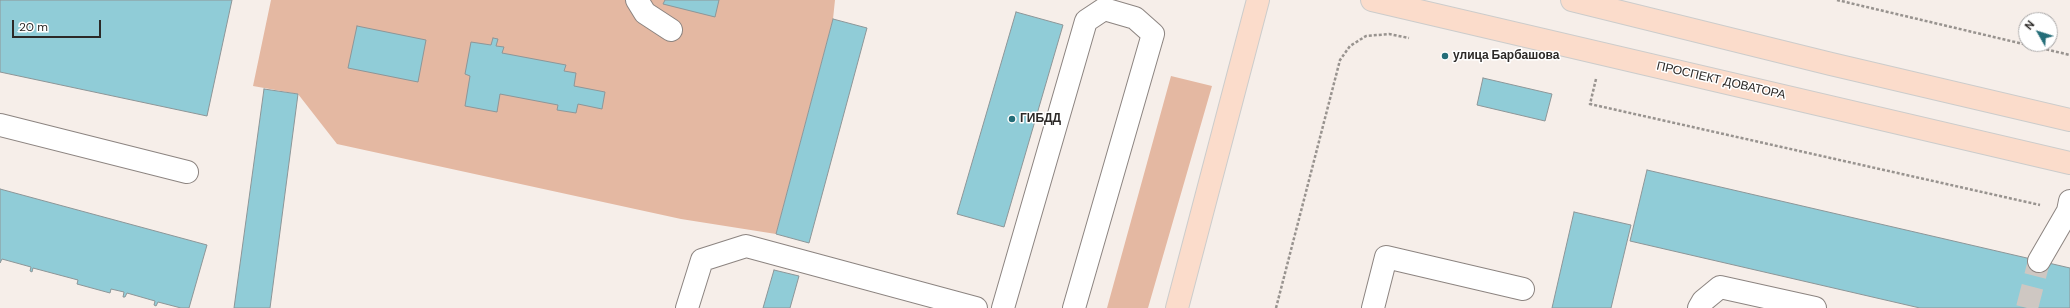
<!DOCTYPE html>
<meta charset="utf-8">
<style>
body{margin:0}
#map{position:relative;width:2070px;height:308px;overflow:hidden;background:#f6eee9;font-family:"DM Sans",sans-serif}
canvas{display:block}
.north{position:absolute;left:2018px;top:12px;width:40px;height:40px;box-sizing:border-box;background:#fff;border:1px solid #aba9a9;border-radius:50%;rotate:309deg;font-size:11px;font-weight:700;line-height:16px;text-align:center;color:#2c2927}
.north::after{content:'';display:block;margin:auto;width:14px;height:18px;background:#246d78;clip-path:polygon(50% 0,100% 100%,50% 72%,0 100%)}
.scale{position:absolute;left:12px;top:20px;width:89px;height:18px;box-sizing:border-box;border:2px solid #2c2927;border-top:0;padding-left:5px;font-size:12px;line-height:14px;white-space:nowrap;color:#2c2927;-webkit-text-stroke:3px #fff;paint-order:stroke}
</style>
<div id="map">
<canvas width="2070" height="308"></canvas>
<div class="north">N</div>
<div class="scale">20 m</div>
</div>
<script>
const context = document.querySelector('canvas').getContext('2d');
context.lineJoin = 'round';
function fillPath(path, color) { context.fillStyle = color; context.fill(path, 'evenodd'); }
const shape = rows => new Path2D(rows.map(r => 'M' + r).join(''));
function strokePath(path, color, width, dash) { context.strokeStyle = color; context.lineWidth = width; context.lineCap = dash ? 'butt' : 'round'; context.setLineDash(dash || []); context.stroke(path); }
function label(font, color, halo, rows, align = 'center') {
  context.font = font + ' "DM Sans",sans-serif'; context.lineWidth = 3; context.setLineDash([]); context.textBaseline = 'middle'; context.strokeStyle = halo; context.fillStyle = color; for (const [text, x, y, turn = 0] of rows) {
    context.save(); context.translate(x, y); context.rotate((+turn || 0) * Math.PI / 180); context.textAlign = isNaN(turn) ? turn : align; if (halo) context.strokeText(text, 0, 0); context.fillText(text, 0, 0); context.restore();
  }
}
const green = shape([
 [271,0,835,0,833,19,776,234,681,219,337,144,298,94,253,86],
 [1171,76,1212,86,1148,308,1107,308]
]);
const building = shape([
 [0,0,232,0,207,116,0,72,0,0],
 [665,0,719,0,715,17,663,4,665,0],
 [1016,12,1063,25,1004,227,957,214,1016,12],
 [833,19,867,28,809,243,776,234,833,19],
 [357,26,426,40,418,82,348,68,357,26],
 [493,38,498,39,496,46,504,47,502,53,566,65,564,71,576,73,574,86,605,92,602,109,578,104,576,113,557,110,558,105,500,94,497,112,465,106,470,76,465,74,471,42,491,45,493,38],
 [1483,78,1552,94,1545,121,1477,105,1483,78],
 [264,89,298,94,270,308,234,308,264,89],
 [1647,170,2070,268,2070,308,1920,308,1630,241,1647,170],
 [0,189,207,245,189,308,181,308,158,302,156,306,154,305,155,301,127,293,125,297,123,297,124,292,111,289,110,293,77,284,78,280,33,268,32,272,30,271,31,267,2,259,0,263,0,189],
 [1574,212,1631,225,1611,308,1552,308,1574,212],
 [774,270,799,276,790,308,763,308,774,270]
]);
const minorTunnel = shape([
 [2027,308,2039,261]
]);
const path = shape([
 [1837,0,2070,55],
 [1596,79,1590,104,2040,205],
 [1276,308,1340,60,1350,46,1366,36,1389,34,1409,38]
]);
const minor = shape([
 [637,0,645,13,671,30],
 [0,125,187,172],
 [2039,261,2068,211,2070,201],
 [687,308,702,260,746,246,976,308],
 [1003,308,1086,21,1104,9,1135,18,1153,34,1074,308],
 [1373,308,1386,257,1523,289],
 [1699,308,1703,301,1720,287,1815,308]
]);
const major = shape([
 [1372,0,2070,163],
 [1572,0,1831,64,2070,120],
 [1177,308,1258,0]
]);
const markers = [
 [1445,56,4,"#246d78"],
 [1012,119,4,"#246d78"]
];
const poiNames = [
 ["улица Барбашова",1453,56],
 ["ГИБДД",1020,119]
];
const streetNames = [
 ["ПРОСПЕКТ ДОВАТОРА",1721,81,13]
];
fillPath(green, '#e4b8a2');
fillPath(building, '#90ccd7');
strokePath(building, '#8d9698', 1);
strokePath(minorTunnel, '#cec7c2', 22, [22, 11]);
strokePath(minor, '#8c8480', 24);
strokePath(major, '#cccccb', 24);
strokePath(path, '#98938f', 2.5, [3, 2]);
strokePath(minor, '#fff', 22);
strokePath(major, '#fbdccb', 22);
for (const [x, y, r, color] of markers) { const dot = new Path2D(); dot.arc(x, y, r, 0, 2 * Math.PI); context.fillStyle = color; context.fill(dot); strokePath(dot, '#fff', 1.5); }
label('bold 12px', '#2c2927', '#fff', poiNames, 'left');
label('12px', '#2c2927', '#fff', streetNames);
</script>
